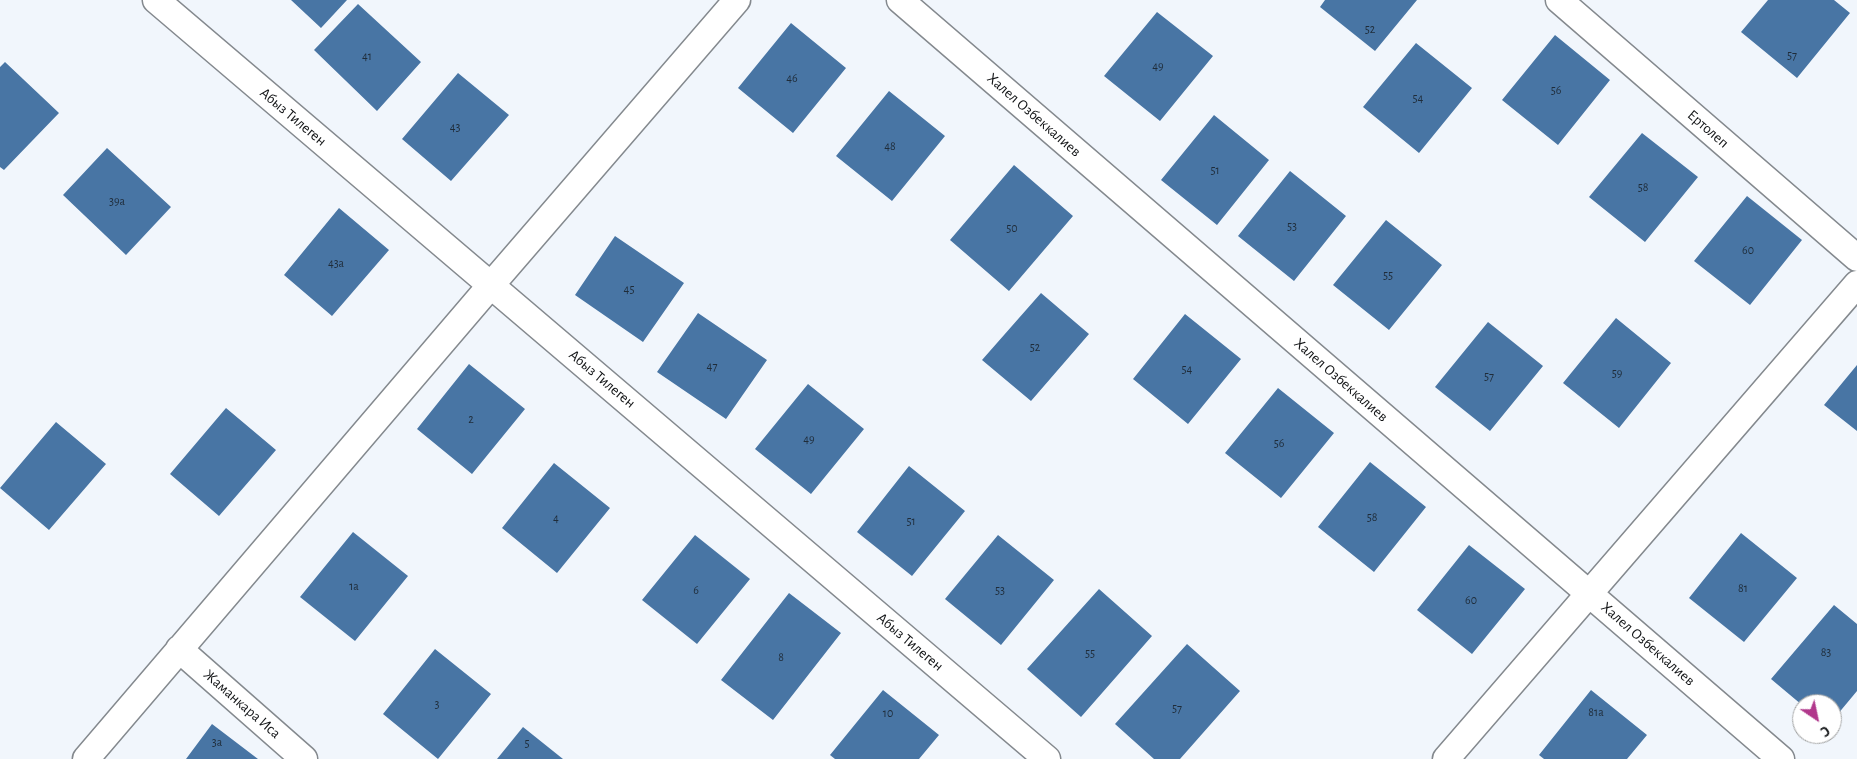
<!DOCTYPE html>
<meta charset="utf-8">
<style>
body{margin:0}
#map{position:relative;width:1857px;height:759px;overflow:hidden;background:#f1f6fc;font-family:"Alegreya Sans",sans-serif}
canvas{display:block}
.north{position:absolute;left:1792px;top:694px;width:50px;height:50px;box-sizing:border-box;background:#fff;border:1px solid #a0a1a1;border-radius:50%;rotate:146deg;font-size:14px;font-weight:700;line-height:20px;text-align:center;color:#111315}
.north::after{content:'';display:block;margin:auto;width:18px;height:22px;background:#b1388c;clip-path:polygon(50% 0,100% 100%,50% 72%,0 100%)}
</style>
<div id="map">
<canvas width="1857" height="759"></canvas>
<div class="north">С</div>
</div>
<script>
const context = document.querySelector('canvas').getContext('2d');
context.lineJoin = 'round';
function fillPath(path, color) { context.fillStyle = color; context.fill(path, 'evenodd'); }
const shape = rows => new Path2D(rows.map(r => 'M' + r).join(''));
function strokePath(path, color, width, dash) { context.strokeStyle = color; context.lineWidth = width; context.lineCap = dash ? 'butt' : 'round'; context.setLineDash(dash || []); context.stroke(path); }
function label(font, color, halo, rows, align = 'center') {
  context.font = font + ' "Alegreya Sans",sans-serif'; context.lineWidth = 4; context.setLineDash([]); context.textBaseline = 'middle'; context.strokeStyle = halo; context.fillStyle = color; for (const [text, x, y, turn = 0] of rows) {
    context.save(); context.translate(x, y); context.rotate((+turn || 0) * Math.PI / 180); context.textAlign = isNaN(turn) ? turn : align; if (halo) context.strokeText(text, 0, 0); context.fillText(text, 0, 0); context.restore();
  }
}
const building = shape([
 [291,0,347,0,321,28],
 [1325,0,1417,0,1375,51,1320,7],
 [1768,0,1834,0,1850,13,1797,78,1741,32],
 [358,4,421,62,377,111,314,50],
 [1157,12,1213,56,1160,121,1104,76],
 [791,23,846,68,793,133,738,88],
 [1555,35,1610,80,1558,145,1502,100],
 [1416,43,1472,88,1419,153,1363,107],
 [5,62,59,113,4,170,0,167,0,67],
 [458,73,509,115,451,181,402,139],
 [889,91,945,136,892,201,836,156],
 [1214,115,1269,160,1217,225,1161,180],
 [1642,133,1698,177,1645,242,1589,197],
 [107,148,171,207,126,255,63,195],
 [1014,165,1073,216,1009,291,950,240],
 [1290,171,1346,216,1294,281,1238,236],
 [1747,196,1802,240,1750,305,1694,261],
 [339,208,389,250,332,316,284,275],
 [1386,220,1442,265,1389,330,1333,285],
 [615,236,684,283,643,342,575,295],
 [1041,293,1089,334,1031,401,982,360],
 [698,313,767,360,726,419,657,372],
 [1185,314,1241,359,1188,424,1133,379],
 [1616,318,1671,363,1619,428,1563,383],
 [1488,322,1543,366,1490,431,1435,387],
 [469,364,525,409,472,474,417,429],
 [1857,365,1857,431,1824,405],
 [808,384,864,429,811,494,755,449],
 [1278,388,1334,433,1281,498,1225,453],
 [226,408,276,450,219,516,170,474],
 [56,422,106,464,49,530,0,488],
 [1370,462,1426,507,1374,572,1318,527],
 [554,463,610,508,557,573,502,528],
 [909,466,965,511,912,576,857,532],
 [353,532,408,576,355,641,300,597],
 [1741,533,1797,578,1744,642,1689,598],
 [695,535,750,579,697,644,642,600],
 [998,535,1054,580,1001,645,945,599],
 [1469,545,1525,589,1472,654,1417,610],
 [1099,589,1152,636,1081,717,1027,669],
 [789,593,841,633,773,720,721,680],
 [1834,605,1857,624,1857,691,1832,721,1832,704,1802,704,1802,705,1771,679],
 [1187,644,1240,691,1180,759,1154,759,1115,724],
 [435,649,491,694,438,759,383,714],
 [883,690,939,735,919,759,835,759,830,755],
 [1591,690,1647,735,1627,759,1544,759,1539,755],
 [212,724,258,759,186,759],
 [523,727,563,759,497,759]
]);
const minor = shape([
 [156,0,1047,759],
 [900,0,1781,759],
 [1559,0,1857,258],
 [179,649,304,759],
 [86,759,491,285,737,0],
 [1446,759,1857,284]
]);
const numberNames = [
 ["52",1370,29],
 ["57",1792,55],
 ["41",367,56],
 ["49",1158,66],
 ["46",792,78],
 ["56",1556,90],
 ["54",1418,98],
 ["43",455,127],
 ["48",890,146],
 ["51",1215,170],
 ["58",1643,187],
 ["39а",117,201],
 ["53",1292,226],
 ["50",1012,228],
 ["60",1748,250],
 ["43а",336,263],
 ["55",1388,275],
 ["45",629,289],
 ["52",1035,347],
 ["47",712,366],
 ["54",1187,369],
 ["59",1617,373],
 ["57",1489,376],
 ["2",471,419],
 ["49",809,439],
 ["56",1279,443],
 ["58",1372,517],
 ["4",556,518],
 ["51",911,521],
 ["1а",354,586],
 ["81",1743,588],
 ["6",696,590],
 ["53",1000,590],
 ["60",1471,600],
 ["83",1826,652],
 ["55",1090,653],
 ["8",781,657],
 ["3",437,704],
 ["57",1177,708],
 ["81а",1596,712],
 ["10",888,713],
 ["3а",217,742],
 ["5",527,743]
];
const streetNames = [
 ["Халел Озбеккалиев",1034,115,41],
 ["Абыз Тилеген",293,117,40],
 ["Ертолеп",1708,129,41],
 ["Абыз Тилеген",602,379,40],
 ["Халел Озбеккалиев",1341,380,41],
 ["Абыз Тилеген",910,642,40],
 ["Халел Озбеккалиев",1648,644,41],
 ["Жаманкара Иса",242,704,41]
];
fillPath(building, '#4875a4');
strokePath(minor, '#84898e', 29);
strokePath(minor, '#fff', 26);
label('12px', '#1f2c39', null, numberNames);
label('15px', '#111315', '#fff', streetNames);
</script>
